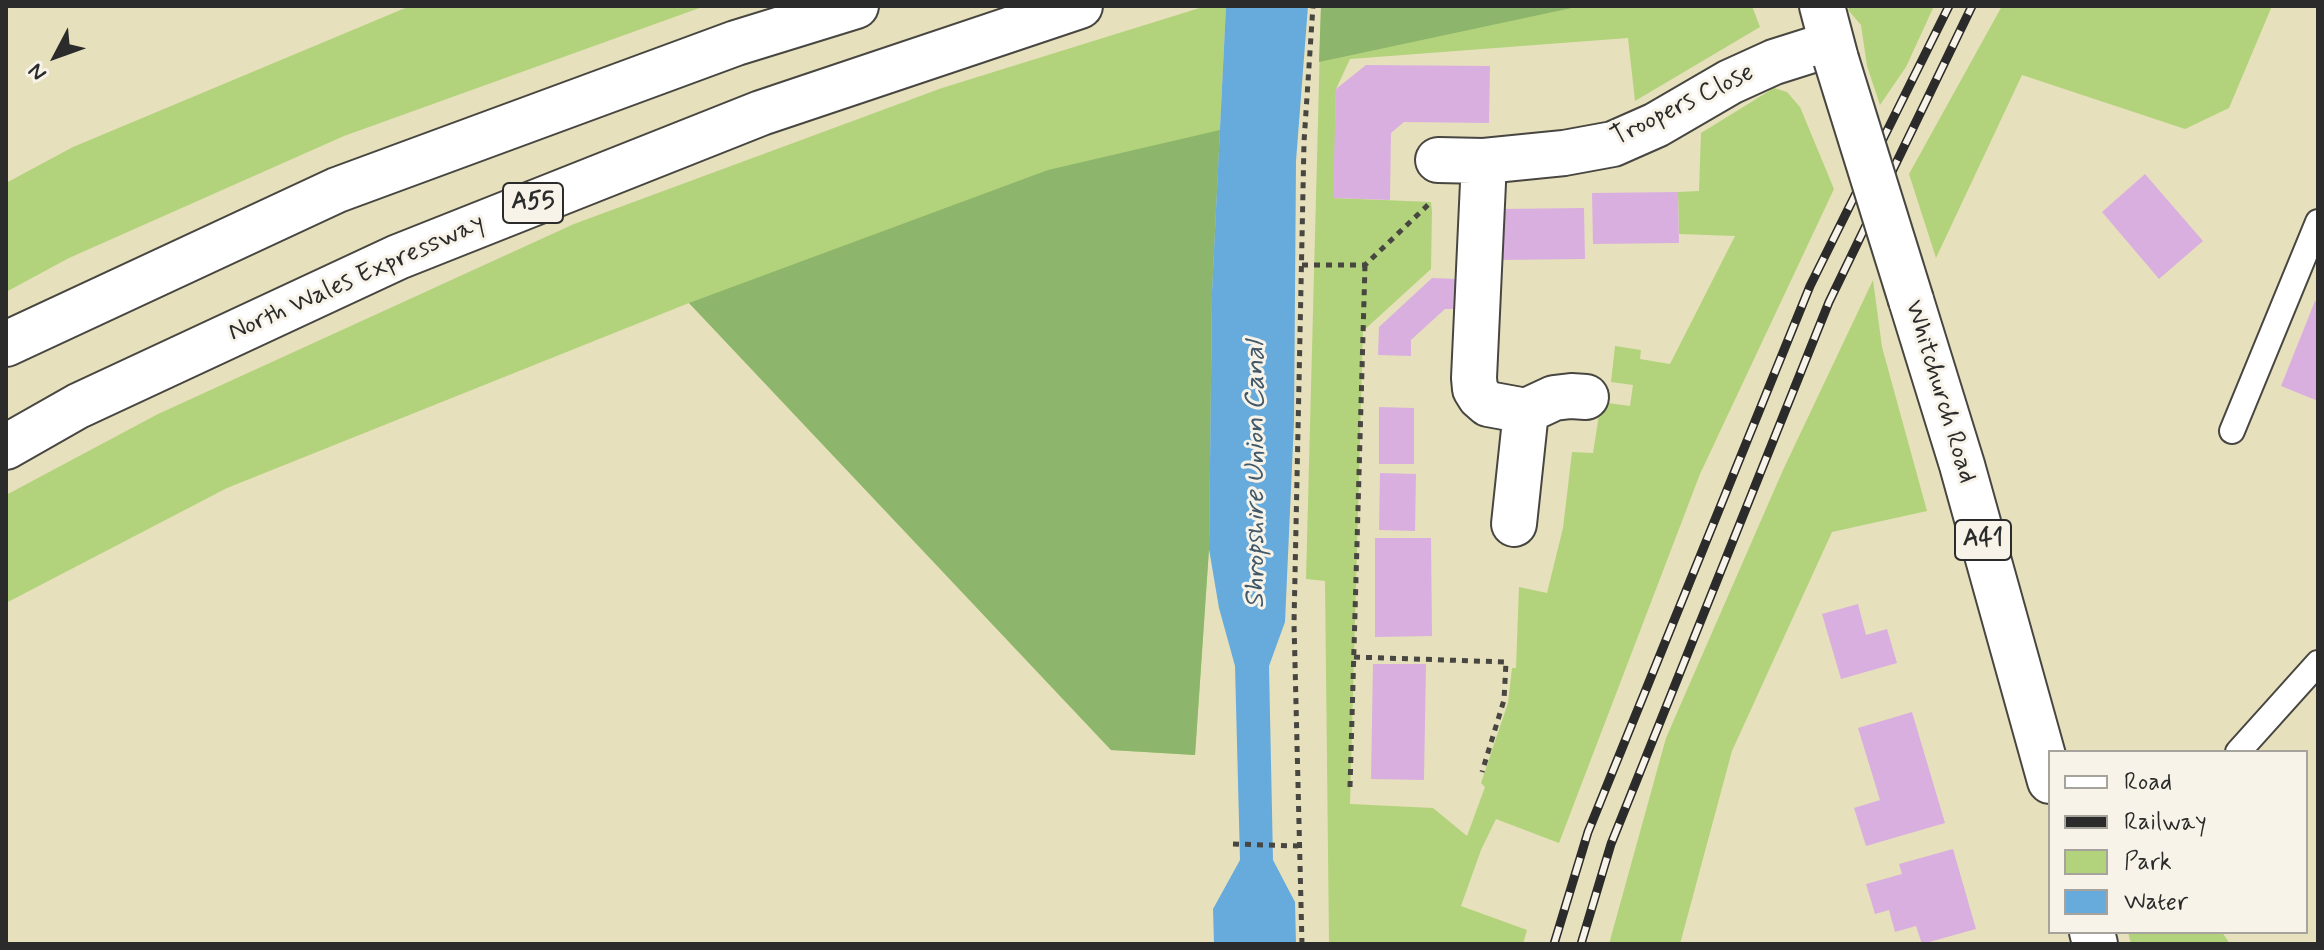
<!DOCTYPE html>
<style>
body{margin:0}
#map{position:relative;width:2324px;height:950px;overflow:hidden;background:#e7e0bc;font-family:Mynerve,sans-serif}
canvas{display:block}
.frame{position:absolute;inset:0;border:8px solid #2b2b2b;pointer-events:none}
.legend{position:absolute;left:2048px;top:750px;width:260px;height:184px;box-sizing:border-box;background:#f7f3e8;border:2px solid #a5a39c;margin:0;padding:10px 14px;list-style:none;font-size:24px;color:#2b2b2b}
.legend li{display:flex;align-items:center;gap:16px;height:40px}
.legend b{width:40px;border:2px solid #a5a39c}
.north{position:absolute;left:16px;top:16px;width:80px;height:80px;-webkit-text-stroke:6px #f7f3e8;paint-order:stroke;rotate:229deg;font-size:22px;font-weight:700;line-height:32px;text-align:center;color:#2b2b2b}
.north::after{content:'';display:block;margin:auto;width:28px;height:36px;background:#2b2b2b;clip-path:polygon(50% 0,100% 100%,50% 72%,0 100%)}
</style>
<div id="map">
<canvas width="2324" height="950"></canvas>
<div class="frame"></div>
<ul class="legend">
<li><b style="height:10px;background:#fff"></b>Road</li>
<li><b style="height:10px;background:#2b2b2b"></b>Railway</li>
<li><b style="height:22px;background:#b2d37b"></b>Park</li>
<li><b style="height:22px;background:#67abdc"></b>Water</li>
</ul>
<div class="north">N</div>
</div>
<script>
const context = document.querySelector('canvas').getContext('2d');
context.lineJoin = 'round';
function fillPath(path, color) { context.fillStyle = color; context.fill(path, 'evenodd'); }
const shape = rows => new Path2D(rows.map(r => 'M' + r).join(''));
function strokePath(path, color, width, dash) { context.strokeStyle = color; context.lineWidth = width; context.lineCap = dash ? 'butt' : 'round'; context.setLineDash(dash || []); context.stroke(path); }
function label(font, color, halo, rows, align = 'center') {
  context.font = font + ' Mynerve,sans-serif'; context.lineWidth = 6; context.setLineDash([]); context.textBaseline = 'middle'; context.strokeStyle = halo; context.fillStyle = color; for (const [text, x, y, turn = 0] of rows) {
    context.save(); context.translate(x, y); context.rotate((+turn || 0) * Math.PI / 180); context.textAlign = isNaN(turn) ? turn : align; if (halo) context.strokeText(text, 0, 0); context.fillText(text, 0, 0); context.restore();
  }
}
const green = shape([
 [410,6,705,6,344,136,69,258,6,292,6,183,73,147],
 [1206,6,1226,6,1212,291,1209,549,1195,755,1111,750,689,303,227,488,6,603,6,495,158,414,574,224,942,88],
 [1321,6,1752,6,1760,27,1635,101,1628,38,1350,59,1336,89,1334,198,1431,202,1432,211,1431,269,1363,331,1350,804,1433,808,1467,836,1485,787,1481,783,1508,703,1512,668,1516,668,1519,587,1547,593,1563,528,1572,452,1593,453,1601,402,1630,406,1633,385,1611,382,1615,346,1641,350,1640,359,1670,364,1735,236,1679,234,1678,192,1699,191,1701,133,1774,88,1787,92,1800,107,1834,189,1700,474,1559,843,1496,819,1481,850,1461,906,1527,930,1523,944,1329,944,1325,581,1306,579],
 [1850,6,1934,6,1906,67,1880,105,1867,66,1861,25,1848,10],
 [2002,6,2272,6,2229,108,2185,129,2022,75,1936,258,1909,174],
 [1873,280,1882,347,1927,511,1832,532,1732,751,1680,944,1609,944,1666,738,1783,470],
 [2128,932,2222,932,2230,944,2131,944]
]);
const forest = shape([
 [1321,6,1581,6,1319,62],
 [1220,130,1212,291,1209,549,1195,755,1111,750,689,303,1048,170]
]);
const water = shape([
 [1226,6,1308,6,1296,161,1294,422,1285,622,1269,666,1273,860,1295,902,1296,944,1214,944,1213,909,1240,860,1235,666,1219,608,1209,549,1212,291]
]);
const building = shape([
 [1366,65,1490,66,1489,123,1404,122,1391,133,1390,200,1333,198,1336,89],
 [2145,174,2203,241,2159,279,2102,212],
 [1678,192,1679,243,1593,244,1592,193],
 [1584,208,1585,259,1499,260,1498,209],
 [1432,278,1460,279,1458,309,1445,309,1411,340,1411,356,1378,355,1379,327],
 [2315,301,2318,302,2318,401,2281,386],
 [1379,407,1414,408,1414,464,1379,464],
 [1380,473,1416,474,1415,531,1379,530],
 [1375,538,1431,538,1432,636,1375,637],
 [1858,604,1866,635,1887,629,1897,663,1841,679,1822,614],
 [1373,664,1426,664,1424,780,1371,779],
 [1912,712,1945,823,1866,846,1854,808,1880,800,1858,728],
 [1953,849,1976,929,1922,944,1916,926,1895,932,1889,910,1875,914,1866,884,1902,874,1899,864]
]);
const path = shape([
 [1302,265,1365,265,1431,202],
 [1354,657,1506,662,1504,700,1482,772],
 [1350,787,1365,265],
 [1233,844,1298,846],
 [1302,944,1294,623,1304,142,1313,6]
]);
const lane = shape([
 [2232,431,2318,222],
 [2238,752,2318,663]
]);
const street = shape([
 [1438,160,1484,161,1564,153,1613,144,1656,125,1730,82,1774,62,1831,44],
 [1484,161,1474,378,1475,389,1480,397,1488,404,1526,411,1514,524],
 [1526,411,1554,398,1571,396,1586,397]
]);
const highway = shape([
 [1822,6,1836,59],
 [1911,300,1962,465,2050,781],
 [6,344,337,190,736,43,856,6],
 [6,447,78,406,398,257,761,113,1080,6],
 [2092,932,2095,944]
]);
const rail = shape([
 [1554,944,1588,832,1810,286,1949,6],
 [1581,944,1611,844,1829,302,1972,6]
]);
const highwayBridge = shape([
 [1836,59,1911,300]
]);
const shields = [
 [533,203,60],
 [1983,540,56]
];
const shieldNames = [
 ["A55",533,203],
 ["A41",1983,540]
];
const streetNames = [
 ["Troopers Close",1683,106,-26],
 ["North Wales Expressway",357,279,-24],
 ["Whitchurch Road",1939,392,73]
];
const waterNames = [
 ["Shropshire Union Canal",1257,475,-90]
];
fillPath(green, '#b2d37b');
fillPath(forest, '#8db56b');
fillPath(water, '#67abdc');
fillPath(building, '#d9afe0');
strokePath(lane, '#474641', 28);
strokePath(street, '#474641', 48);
strokePath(highway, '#474641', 48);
strokePath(path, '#474641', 5, [6, 6]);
strokePath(lane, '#fff', 24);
strokePath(street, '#fff', 44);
strokePath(highway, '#fff', 44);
strokePath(rail, '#2b2b2b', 9);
strokePath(rail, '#f7f3e8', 6, [18]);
strokePath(highwayBridge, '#474641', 48, []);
strokePath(highwayBridge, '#fff', 44);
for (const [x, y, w] of shields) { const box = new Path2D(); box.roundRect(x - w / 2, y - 20, w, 40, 6); context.fillStyle = '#f7f3e8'; context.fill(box); strokePath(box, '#2b2b2b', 2); }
label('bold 24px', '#2b2b2b', null, shieldNames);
label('26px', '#2b2b2b', '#f7f3e8', streetNames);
label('italic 28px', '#405869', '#f7f3e8', waterNames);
</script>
